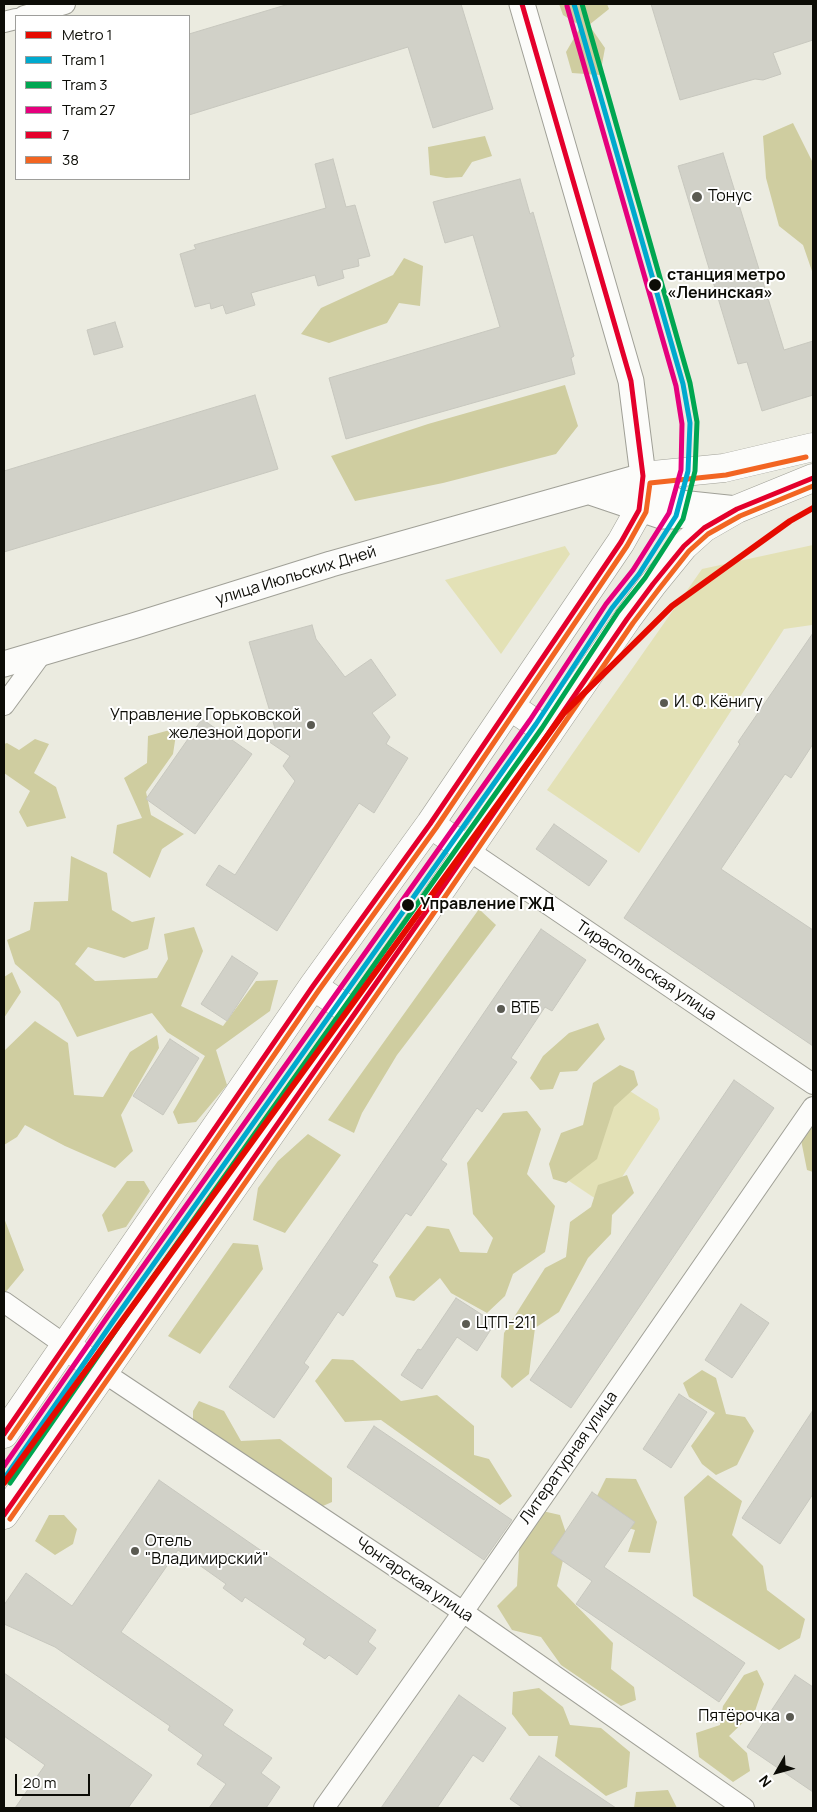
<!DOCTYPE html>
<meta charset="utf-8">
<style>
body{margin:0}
#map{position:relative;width:817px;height:1812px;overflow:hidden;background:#ebebe0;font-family:Manrope,sans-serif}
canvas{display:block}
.frame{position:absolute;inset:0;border:5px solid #0c0c06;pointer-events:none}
.legend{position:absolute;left:15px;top:15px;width:175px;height:165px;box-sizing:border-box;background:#fff;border:1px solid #9e9e9b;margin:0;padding:6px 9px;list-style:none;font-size:15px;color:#0c0c06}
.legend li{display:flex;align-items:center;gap:10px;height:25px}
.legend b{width:25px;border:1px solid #9e9e9b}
.north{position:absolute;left:752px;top:1747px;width:50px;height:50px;-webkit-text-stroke:4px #fff;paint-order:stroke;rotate:232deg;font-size:14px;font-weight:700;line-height:20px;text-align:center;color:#0c0c06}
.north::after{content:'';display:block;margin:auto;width:18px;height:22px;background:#0c0c06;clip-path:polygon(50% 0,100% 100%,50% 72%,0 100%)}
.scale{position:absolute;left:15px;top:1774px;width:75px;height:22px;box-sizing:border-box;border:2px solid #0c0c06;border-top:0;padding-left:6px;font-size:15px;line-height:18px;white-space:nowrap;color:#0c0c06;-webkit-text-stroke:4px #fff;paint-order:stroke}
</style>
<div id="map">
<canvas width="817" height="1812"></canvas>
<div class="frame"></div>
<ul class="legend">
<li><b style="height:6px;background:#e50b00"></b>Metro 1</li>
<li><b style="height:6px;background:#00a9ce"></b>Tram 1</li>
<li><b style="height:6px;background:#00a651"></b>Tram 3</li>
<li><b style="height:6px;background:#e5007d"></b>Tram 27</li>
<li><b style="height:6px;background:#e4002b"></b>7</li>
<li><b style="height:6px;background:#f26522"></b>38</li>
</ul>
<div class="north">N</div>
<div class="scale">20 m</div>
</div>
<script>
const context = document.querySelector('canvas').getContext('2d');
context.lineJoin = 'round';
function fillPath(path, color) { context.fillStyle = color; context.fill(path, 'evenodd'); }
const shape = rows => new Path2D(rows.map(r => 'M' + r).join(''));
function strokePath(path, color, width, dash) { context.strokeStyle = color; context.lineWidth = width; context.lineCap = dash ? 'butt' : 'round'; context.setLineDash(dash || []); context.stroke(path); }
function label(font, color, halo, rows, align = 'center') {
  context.font = font + ' Manrope,sans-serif'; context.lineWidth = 4; context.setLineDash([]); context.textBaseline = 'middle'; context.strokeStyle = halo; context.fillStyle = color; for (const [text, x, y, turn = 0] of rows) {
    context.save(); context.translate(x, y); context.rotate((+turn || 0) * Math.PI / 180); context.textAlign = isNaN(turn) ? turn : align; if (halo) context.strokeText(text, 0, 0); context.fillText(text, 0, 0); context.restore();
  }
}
const green = shape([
 [813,545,813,622,812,625,784,629,639,853,547,790,702,569],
 [565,546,570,554,501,654,445,580],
 [622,1086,658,1109,660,1119,607,1200,599,1201,563,1177]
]);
const forest = shape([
 [559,4,607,4,609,9,589,25,605,48,600,75,572,73,566,52,581,26,563,15],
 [793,123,813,163,813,274,803,245,779,226,766,178,763,136],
 [485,136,492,156,472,162,462,177,446,178,430,175,428,147],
 [404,258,423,266,420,306,399,303,387,323,329,343,301,334,321,308,393,275],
 [565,385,578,426,556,454,443,483,355,501,331,456,428,424],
 [177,728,173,754,146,792,151,815,184,834,162,849,150,878,113,853,117,825,142,818,124,778,147,763,148,736],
 [35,739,49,744,34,773,56,787,66,818,27,827,19,812,30,791,4,773,4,744,7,743,19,750],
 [71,856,107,873,112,910,132,922,155,917,148,949,124,958,88,947,75,964,95,981,157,978,168,959,164,934,194,927,203,951,181,1006,223,1026,256,981,278,980,270,1011,216,1050,227,1085,196,1122,178,1124,173,1112,205,1056,167,1032,152,1013,77,1037,59,1002,15,964,7,940,30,930,34,902,68,901],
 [479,909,496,925,397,1055,362,1113,354,1133,328,1120],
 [12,972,21,992,4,1018,4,977],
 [35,1021,68,1043,74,1095,103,1097,130,1052,157,1035,159,1048,121,1115,133,1151,115,1168,65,1146,25,1125,17,1137,4,1145,4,1051],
 [598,1023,605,1039,577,1071,560,1072,553,1089,540,1090,530,1078,543,1056,569,1033],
 [620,1065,634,1071,638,1085,614,1107,597,1159,566,1183,553,1179,549,1164,561,1133,583,1125,593,1083],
 [527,1111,541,1129,527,1174,555,1206,545,1252,513,1274,505,1296,487,1313,451,1293,440,1278,414,1301,396,1297,389,1277,427,1226,449,1229,460,1252,487,1253,493,1238,473,1214,467,1163,503,1113],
 [813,1124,813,1172,807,1170,801,1140],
 [308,1134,341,1155,285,1233,253,1220,258,1188,278,1161],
 [627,1175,634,1193,612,1215,611,1234,588,1258,559,1312,535,1328,529,1374,512,1388,501,1377,504,1333,545,1268,566,1257,570,1222,591,1207,598,1185],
 [127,1181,144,1181,150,1191,126,1227,108,1232,102,1215],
 [4,1218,24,1270,4,1294],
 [233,1243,258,1245,263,1269,200,1354,168,1336],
 [332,1359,353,1360,401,1401,437,1395,474,1426,474,1455,489,1459,512,1496,500,1505,381,1420,345,1422,315,1381],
 [702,1370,716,1378,726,1414,745,1417,754,1431,737,1465,716,1475,702,1464,691,1446,715,1413,689,1397,683,1383],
 [199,1401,224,1411,241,1441,280,1439,332,1478,332,1502,307,1513,193,1431,193,1411],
 [708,1475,742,1501,732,1535,763,1566,767,1590,805,1619,800,1638,779,1650,693,1596,684,1497],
 [606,1478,636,1479,657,1522,650,1553,628,1552,635,1530,609,1522,594,1502],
 [538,1510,560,1515,568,1539,557,1586,613,1643,611,1669,634,1687,636,1700,621,1706,561,1665,541,1637,512,1630,497,1606,517,1586,520,1535],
 [49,1515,64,1515,77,1529,73,1544,55,1555,35,1541],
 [757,1670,764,1684,755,1711,729,1736,747,1753,750,1771,733,1782,699,1757,696,1733,720,1725,723,1706,744,1675],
 [539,1688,563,1707,570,1725,601,1728,630,1752,627,1787,606,1796,555,1756,558,1736,529,1736,512,1714,513,1692],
 [668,1790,677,1808,634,1808,636,1792]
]);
const building = shape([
 [289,4,461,4,493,109,433,128,408,47,189,115,189,34,289,4],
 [651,4,813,4,813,40,773,53,781,74,763,80,755,79,680,100,651,4],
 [723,153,784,350,813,341,813,395,762,411,747,362,738,364,678,166,723,153],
 [333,159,346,207,355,205,370,256,358,259,359,266,342,270,344,278,318,286,315,275,251,293,255,305,226,314,223,305,211,309,210,303,195,307,180,254,196,249,194,245,326,208,315,164,333,159],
 [520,179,530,214,533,212,574,356,571,358,575,374,346,439,329,378,500,327,473,235,445,243,433,202,520,179],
 [115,322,123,347,94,355,87,330,115,322],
 [255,395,278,469,4,552,4,471,255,395],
 [312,625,316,639,345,677,371,659,396,695,372,713,390,737,386,744,408,758,374,813,359,803,277,931,206,885,219,865,235,875,295,781,283,766,290,756,268,741,277,735,249,642,312,625],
 [813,633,813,744,791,778,785,774,721,869,813,930,813,1046,624,918,740,744,738,742,813,633],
 [202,719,252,754,195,834,146,799,202,719],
 [554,824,607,861,589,886,536,849,554,824],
 [541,929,586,960,552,1011,545,1007,511,1058,517,1062,482,1112,477,1108,441,1160,447,1164,411,1216,406,1213,372,1262,378,1265,343,1316,338,1312,304,1363,309,1367,274,1418,229,1387,541,929],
 [232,956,258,973,227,1021,201,1004,232,956],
 [170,1039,199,1058,163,1115,133,1096,170,1039],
 [734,1080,774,1108,571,1408,530,1380,734,1080],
 [456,1298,495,1323,477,1351,457,1337,422,1389,401,1375,418,1349,421,1350,456,1298],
 [741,1304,769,1323,732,1378,705,1360,741,1304],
 [679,1394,707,1412,671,1468,643,1449,679,1394],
 [813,1410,813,1494,780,1544,742,1518,813,1410],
 [374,1426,512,1520,484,1560,347,1467,374,1426],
 [159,1480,376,1630,368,1642,376,1648,357,1675,329,1655,325,1659,303,1644,306,1639,245,1597,242,1602,223,1588,226,1584,178,1550,121,1632,233,1710,223,1725,272,1758,261,1773,280,1787,266,1808,209,1808,226,1784,197,1764,203,1755,168,1730,170,1726,55,1647,4,1624,4,1605,26,1573,72,1606,159,1480],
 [592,1492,635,1522,604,1567,745,1663,719,1702,576,1604,592,1581,551,1553,592,1492],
 [4,1673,152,1775,128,1808,15,1808,45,1765,4,1736,4,1673],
 [795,1675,813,1687,813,1792,747,1747,795,1675],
 [459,1695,506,1728,483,1762,473,1755,437,1808,381,1808,459,1695],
 [539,1756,565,1774,616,1808,523,1808,510,1799,539,1756]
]);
const minor = shape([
 [24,16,65,4],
 [4,22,16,19],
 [4,705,42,653],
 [468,850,813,1084],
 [4,1302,65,1345],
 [103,1372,463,1612,744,1808],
 [324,1808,463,1612,813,1107]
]);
const tertiary = shape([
 [522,4,631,381,643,476,669,497,680,503,737,509],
 [590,492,661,516,676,516,701,513],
 [4,664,133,626,331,564,643,476]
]);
const secondary = shape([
 [510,706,549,733],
 [430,824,468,850],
 [313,986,353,1013],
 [65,1345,103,1372],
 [4,1434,313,986,430,824,621,542,639,510,643,476,724,468,813,447],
 [4,1515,423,916,627,619,653,584,684,546,704,528,737,509,813,478]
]);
const bus1 = shape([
 [4,1434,313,986,430,824,621,542,639,510,643,476,631,381,522,4],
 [4,1515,423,916,627,619,653,584,684,546,704,528,737,509,813,478]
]);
const bus2 = shape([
 [10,1438,319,990,436,828,627,546,646,512,650,483,726,475,806,457],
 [10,1519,429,920,633,623,659,589,689,551,708,534,740,516,813,486]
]);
const tram1 = shape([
 [4,1479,114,1320,536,724,612,608,639,574,676,516,688,471,690,423,683,384,574,4]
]);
const tram2 = shape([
 [10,1483,120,1324,542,728,618,612,645,578,683,519,695,471,697,422,690,383,582,4]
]);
const tram3 = shape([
 [4,1466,108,1316,530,720,606,604,633,570,669,513,681,470,682,424,676,386,567,6]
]);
const metro1 = shape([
 [4,1483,564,713,672,606,790,521,813,508]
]);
const markers = [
 [697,197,6,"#5a5a52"],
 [655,285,7,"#0c0c06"],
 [664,703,5,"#5a5a52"],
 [311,725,5,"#5a5a52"],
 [408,905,7,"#0c0c06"],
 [501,1009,5,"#5a5a52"],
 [466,1324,5,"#5a5a52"],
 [135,1551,5,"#5a5a52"],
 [790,1717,5,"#5a5a52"]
];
const poiNames = [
 ["Тонус",708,197],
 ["И. Ф. Кёнигу",674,703],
 ["Управление Горьковской",301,716,"right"],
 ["железной дороги",301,734,"right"],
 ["ВТБ",511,1009],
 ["ЦТП-211",476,1324],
 ["Отель",145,1542],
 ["\"Владимирский\"",145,1560],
 ["Пятёрочка",780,1717,"right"]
];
const stopNames = [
 ["станция метро",667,276],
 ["«Ленинская»",667,294],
 ["Управление ГЖД",420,905]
];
const streetNames = [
 ["улица Июльских Дней",296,576,-17],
 ["Тираспольская улица",646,971,34],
 ["Литературная улица",569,1458,-55],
 ["Чонгарская улица",414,1580,34]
];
fillPath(green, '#e3e1b6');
fillPath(forest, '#cfcda0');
fillPath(building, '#d1d1c8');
strokePath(building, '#c7c7be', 1);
strokePath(minor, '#a0a097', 22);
strokePath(tertiary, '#a0a097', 27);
strokePath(secondary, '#a0a097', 29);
strokePath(minor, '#fcfcfa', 20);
strokePath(tertiary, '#fcfcfa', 25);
strokePath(secondary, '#fcfcfa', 28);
strokePath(bus1, '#e4002b', 5);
strokePath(bus2, '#f26522', 5);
strokePath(tram1, '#00a9ce', 5);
strokePath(tram2, '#00a651', 5);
strokePath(tram3, '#e5007d', 5);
strokePath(metro1, '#e50b00', 6);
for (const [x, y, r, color] of markers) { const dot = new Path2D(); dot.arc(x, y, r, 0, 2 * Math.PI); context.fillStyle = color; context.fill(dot); strokePath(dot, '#fff', 2); }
label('16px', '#0c0c06', '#fff', poiNames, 'left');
label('bold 16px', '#0c0c06', '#fff', stopNames, 'left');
label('16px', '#0c0c06', '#fff', streetNames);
</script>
